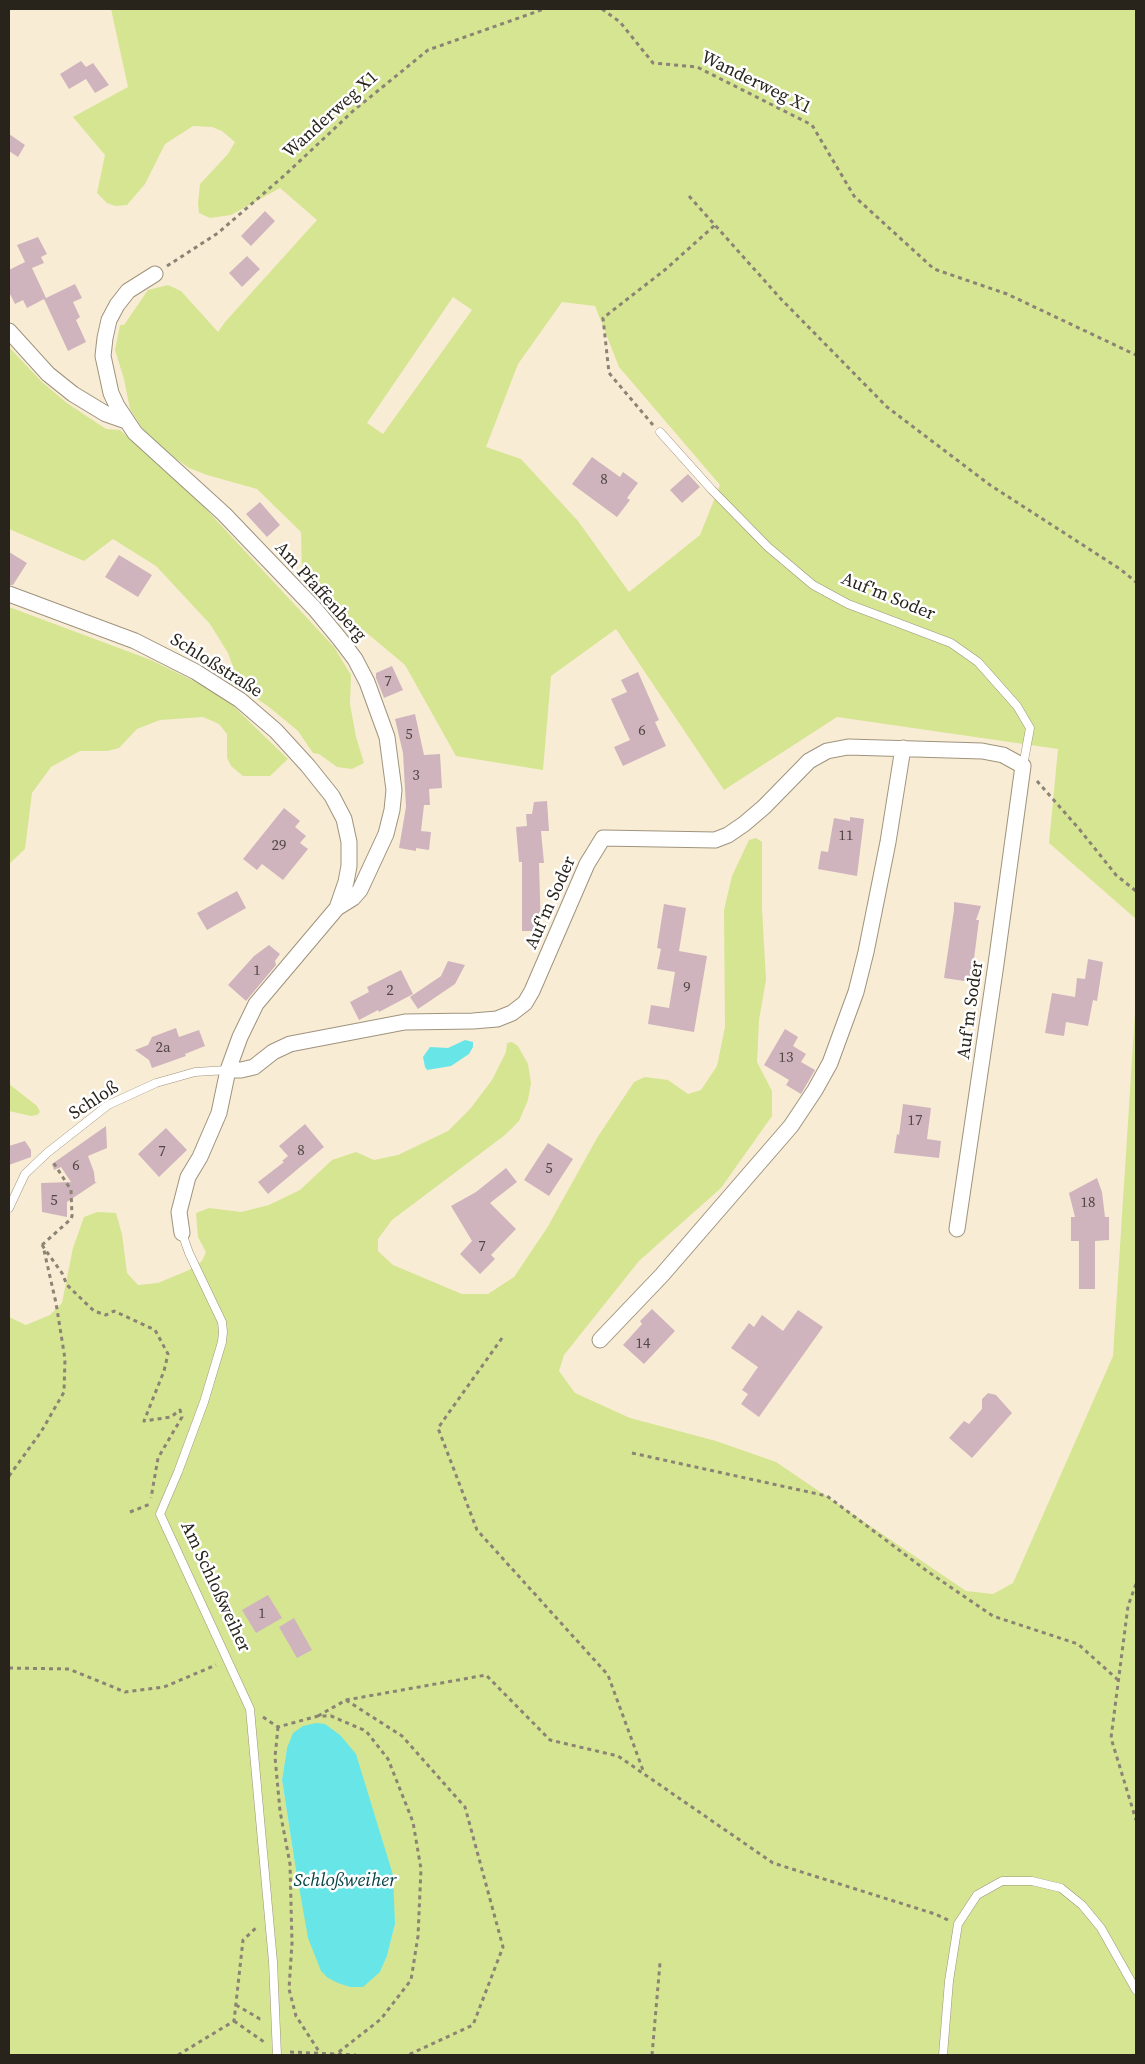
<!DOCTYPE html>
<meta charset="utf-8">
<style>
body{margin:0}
#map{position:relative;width:1145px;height:2064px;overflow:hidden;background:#f9ecd5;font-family:"Source Serif 4",serif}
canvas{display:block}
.frame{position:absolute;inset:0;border:10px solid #28231b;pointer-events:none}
</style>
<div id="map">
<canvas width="1145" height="2064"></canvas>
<div class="frame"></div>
</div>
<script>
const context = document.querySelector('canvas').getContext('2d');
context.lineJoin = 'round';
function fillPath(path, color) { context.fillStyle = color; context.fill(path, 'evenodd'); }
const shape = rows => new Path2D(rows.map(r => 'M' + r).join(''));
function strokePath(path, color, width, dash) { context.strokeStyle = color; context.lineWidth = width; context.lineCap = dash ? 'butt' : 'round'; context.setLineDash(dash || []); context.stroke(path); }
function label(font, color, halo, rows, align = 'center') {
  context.font = font + ' "Source Serif 4",serif'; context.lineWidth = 5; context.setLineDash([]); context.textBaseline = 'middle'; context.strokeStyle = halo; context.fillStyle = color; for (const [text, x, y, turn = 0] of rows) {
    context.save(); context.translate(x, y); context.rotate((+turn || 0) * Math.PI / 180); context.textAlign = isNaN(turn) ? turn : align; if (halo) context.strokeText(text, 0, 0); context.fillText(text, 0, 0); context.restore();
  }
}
const green = shape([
 [111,9,1136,9,1136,919,1049,843,1058,749,837,717,724,790,616,629,551,676,543,770,456,756,405,665,362,629,347,629,302,575,301,532,257,489,207,475,189,468,164,450,142,428,130,409,124,379,115,350,120,325,124,325,148,290,168,285,181,291,218,332,225,322,317,220,280,188,231,215,210,218,199,213,198,203,200,184,228,154,235,142,222,131,212,127,193,126,165,144,145,184,127,205,115,206,107,203,97,193,105,155,73,117,128,87],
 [453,297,472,310,383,434,367,423],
 [562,302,595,306,619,367,720,485,700,535,629,592,578,521,521,459,486,447,518,364],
 [9,347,42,382,67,403,106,429,120,430,192,494,334,647,351,675,350,704,356,737,364,763,352,769,337,767,319,754,313,753,298,731,269,707,232,682,236,675,228,653,210,624,156,566,113,539,84,561,9,529],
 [9,607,151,660,208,688,223,696,288,759,270,776,243,776,231,766,227,758,227,734,219,724,203,717,160,720,137,729,119,748,107,751,80,751,51,767,32,793,25,849,9,864],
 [756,838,762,842,762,908,766,980,759,1020,757,1062,772,1091,772,1116,721,1188,639,1261,564,1355,559,1371,575,1393,630,1418,716,1441,776,1462,966,1591,993,1594,1013,1583,1113,1356,1136,997,1136,2055,9,2055,9,1317,26,1325,50,1315,62,1303,73,1248,84,1217,97,1212,116,1213,122,1234,127,1273,138,1285,158,1283,189,1270,202,1261,206,1252,198,1237,196,1213,209,1208,241,1212,269,1205,300,1190,332,1160,356,1152,374,1160,398,1155,448,1131,470,1109,492,1080,506,1052,507,1043,512,1042,518,1046,528,1064,531,1083,528,1100,519,1121,505,1135,392,1220,378,1239,378,1251,393,1265,462,1294,488,1294,514,1277,547,1228,597,1138,634,1082,645,1077,668,1080,688,1094,701,1090,717,1066,725,1027,724,910,732,876,749,840],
 [287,1748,395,1924,387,1956,380,1972,350,1987,328,1978,295,1864,282,1780],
 [9,1084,37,1106,40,1112,37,1115,31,1116,9,1111]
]);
const water = shape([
 [465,1040,473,1042,473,1047,469,1054,451,1066,427,1070,425,1067,423,1057,430,1047,448,1048],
 [316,1723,325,1724,340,1735,356,1754,393,1875,395,1924,387,1956,380,1972,363,1987,350,1987,338,1983,328,1978,321,1971,308,1938,295,1864,282,1780,287,1748,293,1733,303,1726]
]);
const building = shape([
 [81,61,86,67,93,63,109,85,95,93,86,79,69,89,60,74],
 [9,134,25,145,18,157,9,151],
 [265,211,275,221,251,246,241,236],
 [38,237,47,254,41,257,44,263,32,268,46,298,75,284,82,298,73,302,80,317,76,320,86,342,68,351,44,299,27,308,23,300,15,304,9,292,9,270,25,262,17,245],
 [247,256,260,269,242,287,229,273],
 [592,457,620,477,623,472,638,483,627,498,630,500,617,517,572,484],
 [688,474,700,487,682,503,670,490],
 [260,502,280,525,267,537,246,514],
 [9,552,27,563,13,585,9,585],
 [119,555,152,575,138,597,105,577],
 [392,666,403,690,384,698,376,678,376,673],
 [638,672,659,720,655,722,666,746,623,766,614,747,630,740,611,699,627,692,621,680],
 [415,714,424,755,440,754,442,788,429,789,430,805,424,805,421,831,431,832,429,850,416,848,416,851,399,848,406,807,403,753,395,719],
 [547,801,549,831,541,831,544,863,539,863,541,931,522,931,522,862,519,862,516,827,527,826,526,814,532,814,534,802],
 [284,808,300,821,295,827,306,836,300,843,308,849,283,880,262,864,257,870,243,859],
 [850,817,864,819,857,876,818,869,821,851,828,852,834,818,850,821],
 [237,891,246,908,207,930,197,913],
 [954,902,981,906,976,920,979,920,971,982,944,978,954,910],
 [664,904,686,908,679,951,707,956,694,1032,648,1024,651,1005,669,1008,675,972,657,969,661,949,657,948],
 [269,945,280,954,275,961,276,965,246,1001,228,985,254,956],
 [1088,959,1103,962,1097,1001,1093,1000,1088,1026,1066,1022,1064,1036,1045,1033,1052,993,1075,997,1077,978,1085,979],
 [448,961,465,965,455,984,418,1009,410,997,441,976],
 [401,970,413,994,379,1012,378,1010,359,1020,350,1002,369,992,367,987],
 [176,1028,179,1037,199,1030,205,1046,185,1054,186,1056,152,1068,149,1060,135,1050,148,1045,152,1037],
 [785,1029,798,1037,793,1046,806,1054,801,1062,815,1070,801,1094,786,1085,789,1080,764,1065],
 [903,1104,931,1108,927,1139,941,1141,939,1158,894,1153,897,1134,899,1135],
 [305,1124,324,1147,268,1194,258,1182,284,1162,282,1161,288,1156,279,1146],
 [106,1126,107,1148,88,1156,94,1172,95,1182,97,1182,67,1202,67,1217,42,1212,41,1183,71,1182,61,1167,54,1170,52,1164],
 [166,1128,187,1150,159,1177,138,1154],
 [25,1141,31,1150,31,1157,9,1165,9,1146],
 [548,1143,573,1159,549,1196,524,1180],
 [506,1168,517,1182,490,1203,516,1229,491,1255,495,1259,480,1274,460,1254,472,1241,451,1206,476,1192],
 [1097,1178,1102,1192,1105,1217,1109,1217,1109,1240,1095,1241,1095,1289,1079,1289,1079,1241,1071,1241,1071,1217,1075,1217,1069,1193],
 [652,1309,675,1331,644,1364,623,1345,642,1324,640,1321],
 [798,1310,823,1327,759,1417,741,1404,748,1394,742,1390,758,1367,731,1348,749,1323,754,1327,762,1315,783,1331],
 [988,1393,996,1395,1012,1413,972,1458,949,1438,964,1421,969,1424,982,1409,982,1399],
 [268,1595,282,1618,256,1633,242,1610],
 [294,1618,312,1650,297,1658,279,1627]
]);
const path = shape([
 [602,9,620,22,653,63,697,67,812,125,854,196,934,269,1007,294,1136,355],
 [689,196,780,298,887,407,990,485,1120,569,1136,582],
 [167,266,218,233,286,174,353,111,428,50,544,9],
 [653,425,609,373,603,318,666,269,715,225],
 [1037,781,1080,830,1116,875,1136,891],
 [42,1245,62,1273,67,1285,94,1311,106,1315,114,1311,155,1330,168,1354,164,1371,144,1421,171,1417,180,1410,182,1417,158,1458,151,1498],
 [42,1245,71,1219,72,1216,71,1190,53,1162],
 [502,1338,438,1428,477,1530,608,1675,644,1773],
 [632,1453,827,1496,927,1571,993,1616,1078,1644,1118,1680],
 [9,1476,41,1432,64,1392,65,1359,56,1303,43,1246],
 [130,1512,150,1504],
 [1136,1584,1128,1606,1111,1738,1136,1820],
 [9,1668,69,1669,125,1692,164,1687,216,1665],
 [346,1700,402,1736,465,1807,503,1947,473,2025,408,2055],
 [318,1716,346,1700,486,1675,550,1740,618,1756,773,1863,935,1914,948,1920],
 [263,1717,278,1727,318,1716,331,1716,366,1731,388,1759,413,1822,421,1869,418,1936,411,1980,381,2019,335,2055],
 [278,1727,275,1757,280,1811,290,1864,292,1943,289,1989,296,2016,320,2053],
 [236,2005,260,2019,264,2019],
 [234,2021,264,2042],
 [290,2052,356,2055],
 [178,2055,234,2021,243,1940,257,1927],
 [652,2055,660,1963]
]);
const lane = shape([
 [660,432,712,490,768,547,813,585,848,604,951,643,978,662,1017,706,1030,728,1023,766],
 [9,1208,25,1174,47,1153,108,1105,156,1083,195,1072,228,1070],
 [182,1233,189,1253,222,1322,223,1332,222,1342,204,1402,178,1472,160,1514,250,1709,273,1962,277,2055],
 [943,2055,949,1981,958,1924,977,1895,1002,1881,1032,1881,1061,1888,1082,1905,1101,1928,1136,1990]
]);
const street = shape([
 [155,274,128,291,117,305,109,320,105,338,103,356,111,393,117,406,135,433,224,514,315,609,339,638,355,659,367,682,387,737,394,790,392,810,386,834,360,890,353,898,337,908],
 [9,331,48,374,73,394,106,414,126,421],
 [9,594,135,641,196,672,240,700,276,731,308,766,332,796,344,819,349,842,349,866,346,882,337,908,256,1004,240,1037,228,1070,219,1113,200,1157,188,1177,179,1212,182,1233],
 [228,1070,241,1070,254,1067,273,1052,290,1044,405,1022,473,1021,497,1019,512,1013,525,1003,532,991,587,864,603,838,715,840,728,835,744,824,764,807,809,761,827,751,848,747,982,751,1003,755,1023,766,996,964,957,1229],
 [600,1340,662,1275,791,1126,815,1090,830,1063,856,992,866,952,888,842,903,748]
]);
const numberNames = [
 ["8",604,480],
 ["7",388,682],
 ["6",642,731],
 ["5",409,735],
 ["3",416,776],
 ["11",846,836],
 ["29",279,846],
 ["1",257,971],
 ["9",687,988],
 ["2",390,991],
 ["2a",163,1048],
 ["13",786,1058],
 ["17",915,1121],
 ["8",301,1151],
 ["7",162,1152],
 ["6",76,1166],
 ["5",549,1169],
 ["5",54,1201],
 ["18",1088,1203],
 ["7",482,1247],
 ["14",643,1344],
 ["1",262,1614]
];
const streetNames = [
 ["Wanderweg X1",756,83,26],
 ["Wanderweg X1",331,115,-42],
 ["Am Pfaffenberg",320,592,48],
 ["Auf'm Soder",888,597,22],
 ["Schloßstraße",216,666,32],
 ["Auf'm Soder",551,903,-66],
 ["Auf'm Soder",971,1010,-82],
 ["Schloß",94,1101,-33],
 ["Am Schloßweiher",215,1587,65]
];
const waterNames = [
 ["Schloßweiher",345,1881]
];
fillPath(green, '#d5e592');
fillPath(water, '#68e6e7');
fillPath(building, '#cfb4be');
strokePath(lane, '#9f937d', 9);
strokePath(street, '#9f937d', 17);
strokePath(path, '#8b8373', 3, [4, 4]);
strokePath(lane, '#fff', 8);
strokePath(street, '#fff', 15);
label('15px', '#524744', null, numberNames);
label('18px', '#28231b', '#fff', streetNames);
label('italic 19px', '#064344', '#fff', waterNames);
</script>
